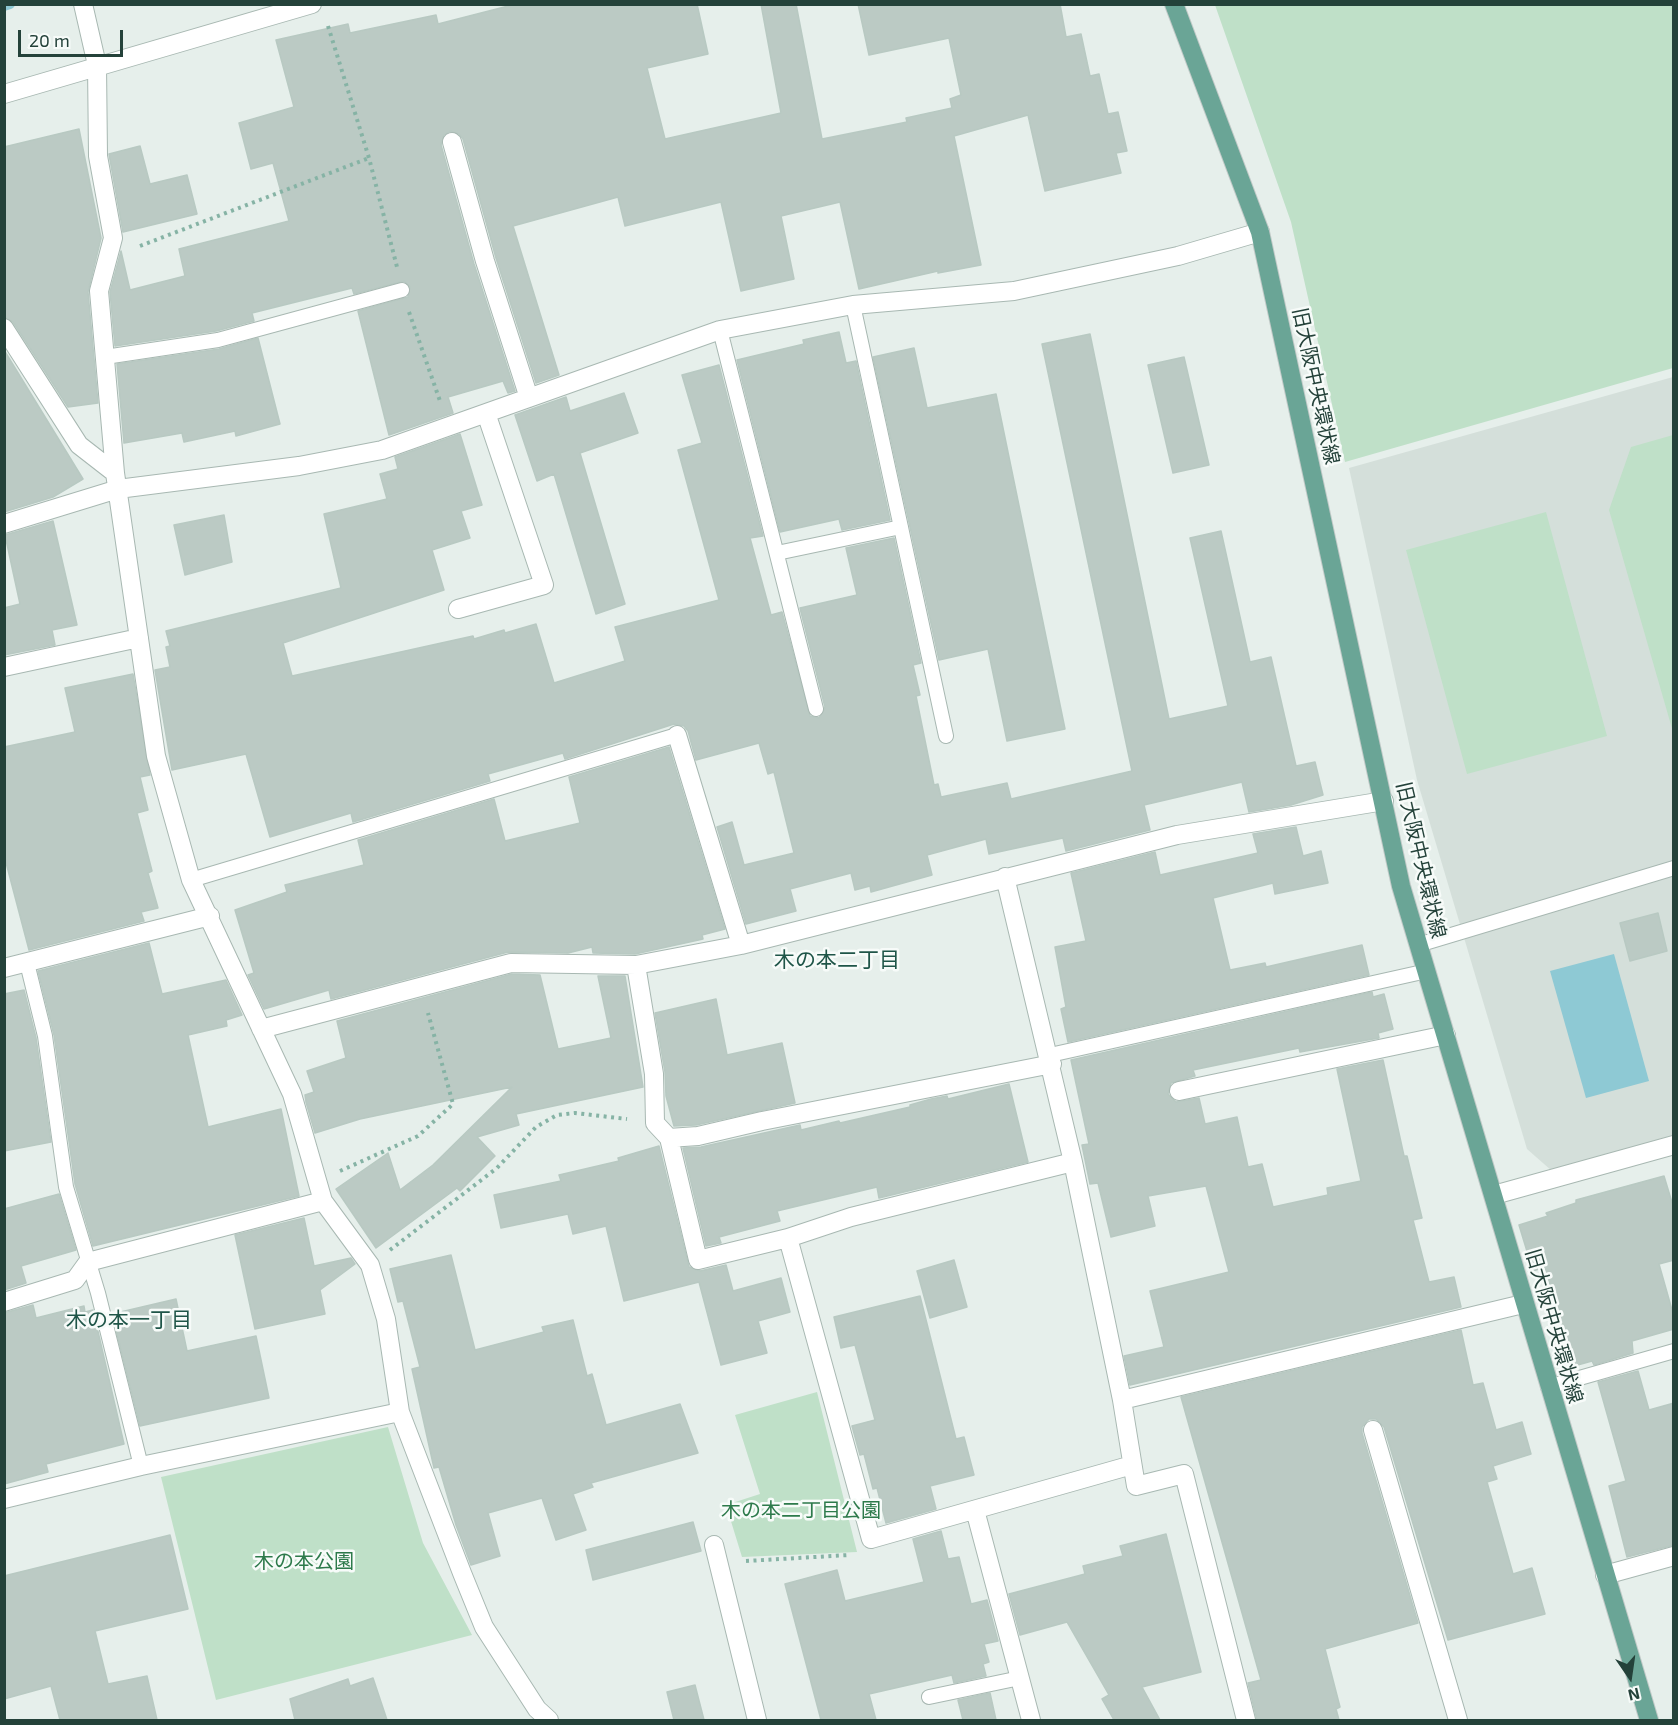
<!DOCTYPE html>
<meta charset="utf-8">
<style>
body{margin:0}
#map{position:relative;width:1678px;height:1725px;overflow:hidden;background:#e6efeb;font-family:"Exo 2",sans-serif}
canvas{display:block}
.frame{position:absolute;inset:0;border:6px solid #24423a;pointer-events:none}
.north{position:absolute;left:1600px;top:1647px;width:60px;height:60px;-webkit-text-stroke:4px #f7fbf9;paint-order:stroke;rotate:167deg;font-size:16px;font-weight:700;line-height:24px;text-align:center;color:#24423a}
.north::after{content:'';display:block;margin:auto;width:21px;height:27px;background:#24423a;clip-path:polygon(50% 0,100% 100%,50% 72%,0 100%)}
.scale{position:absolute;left:18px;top:30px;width:105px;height:27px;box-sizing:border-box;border:3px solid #24423a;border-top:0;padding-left:8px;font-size:18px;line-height:21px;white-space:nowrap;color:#24423a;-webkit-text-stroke:4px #f7fbf9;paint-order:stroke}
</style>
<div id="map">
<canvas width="1678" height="1725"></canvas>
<div class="frame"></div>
<div class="north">N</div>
<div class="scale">20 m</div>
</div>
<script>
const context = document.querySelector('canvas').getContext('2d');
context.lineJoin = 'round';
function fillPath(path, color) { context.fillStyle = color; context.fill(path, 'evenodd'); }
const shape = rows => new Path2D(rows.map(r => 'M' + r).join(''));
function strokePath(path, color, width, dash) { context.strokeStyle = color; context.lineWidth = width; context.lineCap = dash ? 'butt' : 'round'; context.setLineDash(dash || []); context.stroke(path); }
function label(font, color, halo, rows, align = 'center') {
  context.font = font + ' "Exo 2","Noto Sans JP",sans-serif'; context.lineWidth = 5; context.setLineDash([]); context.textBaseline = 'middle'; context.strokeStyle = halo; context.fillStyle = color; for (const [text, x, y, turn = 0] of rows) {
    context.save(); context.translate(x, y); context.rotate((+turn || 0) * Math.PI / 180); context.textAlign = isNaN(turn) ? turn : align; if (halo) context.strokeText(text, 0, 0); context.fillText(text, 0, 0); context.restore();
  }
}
const built = shape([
 [1673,377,1673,1135,1552,1171,1527,1149,1417,780,1349,468]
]);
const green = shape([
 [1215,5,1673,5,1673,368,1345,462,1291,222],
 [1673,435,1674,435,1673,732,1609,510,1631,447],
 [1546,512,1607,736,1467,774,1406,550],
 [817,1392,857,1552,742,1557,726,1505,760,1494,735,1415],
 [388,1427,423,1543,472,1635,216,1700,161,1477]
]);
const water = shape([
 [1614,954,1649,1081,1586,1098,1550,971]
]);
const stream = shape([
 [4,6,10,4]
]);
const building = shape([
 [516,4,697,4,708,54,647,68,665,139,781,113,761,4,796,4,822,139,907,122,906,118,952,108,950,99,961,95,949,38,869,55,858,4,1060,4,1066,37,1081,34,1090,76,1099,74,1108,114,1118,112,1127,151,1116,153,1121,173,1045,191,1028,115,954,136,981,265,938,273,938,271,859,289,840,202,781,216,794,279,741,291,721,202,625,226,618,197,513,226,559,375,536,383,496,258,463,139,459,134,450,131,444,135,441,145,474,264,515,391,508,393,503,381,448,397,453,413,389,435,358,311,408,297,410,287,404,281,354,294,352,288,252,313,254,321,216,331,115,346,110,292,121,251,130,290,185,276,179,249,289,221,273,163,251,169,239,123,294,107,276,40,348,24,350,33,436,15,438,24,516,4],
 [79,129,101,238,88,292,98,403,68,407,13,322,4,317,4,147,79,129],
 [140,146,150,184,187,175,197,214,123,232,109,154,140,146],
 [839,332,846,363,856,361,890,520,842,530,839,519,780,532,737,360,804,344,803,340,839,332],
 [1090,334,1169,719,1228,706,1190,538,1221,531,1250,662,1271,657,1296,766,1315,762,1323,795,1291,805,1249,812,1242,782,1144,805,1150,830,1066,851,1063,838,989,854,986,839,927,855,932,875,871,892,870,886,855,890,851,873,790,889,796,911,746,924,717,827,732,822,744,865,794,853,774,772,768,774,759,743,696,760,688,731,684,726,674,724,565,759,563,753,488,774,490,781,353,822,351,813,270,837,246,754,172,770,155,670,170,667,166,647,170,646,166,631,341,588,324,514,387,499,380,474,398,469,395,457,460,434,482,505,461,511,470,538,432,550,444,590,283,643,292,676,473,636,474,639,504,630,505,633,536,624,554,683,625,661,615,627,719,600,678,450,702,443,682,375,719,365,763,536,750,538,771,615,782,612,810,716,819,718,825,707,800,608,857,595,846,548,894,538,921,663,913,665,920,695,916,696,934,785,938,784,941,797,1007,783,1011,799,1132,771,1042,344,1090,334],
 [258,338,280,424,236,436,235,431,184,442,182,433,124,443,117,364,219,349,258,338],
 [914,348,927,408,996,394,1065,729,1007,741,988,649,939,660,873,357,914,348],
 [4,350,83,479,53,497,4,512,4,350],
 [1184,357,1209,465,1173,473,1148,365,1184,357],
 [624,393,638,433,580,453,625,604,596,614,554,474,537,481,515,415,566,397,570,411,624,393],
 [224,515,232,562,185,575,174,525,224,515],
 [53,521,77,625,52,630,55,645,4,655,4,608,20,604,5,535,53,521],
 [133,674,150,775,140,777,148,810,137,813,152,871,148,873,158,908,141,912,144,921,29,950,4,855,4,747,75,732,65,688,133,674],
 [669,747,725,929,702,935,703,939,635,954,593,953,592,947,568,953,508,952,331,999,329,990,264,1009,248,975,254,973,235,910,287,892,285,885,364,865,358,840,494,799,505,841,580,823,569,777,669,747],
 [1296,827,1303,856,1321,851,1328,883,1275,894,1273,883,1213,898,1230,970,1265,963,1266,967,1362,945,1369,975,1068,1042,1061,1009,1066,1007,1055,947,1086,941,1071,873,1155,852,1160,875,1258,853,1253,834,1296,827],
 [1658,913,1667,951,1630,961,1620,923,1658,913],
 [149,943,162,994,226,980,242,1015,226,1020,227,1026,188,1035,208,1127,281,1109,299,1196,93,1246,75,1184,54,1035,38,971,149,943],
 [512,974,540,975,558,1049,611,1038,598,976,625,976,643,1087,516,1114,519,1125,477,1137,495,1156,460,1191,457,1188,376,1248,336,1189,388,1153,400,1190,433,1165,512,1087,360,1119,315,1133,306,1102,305,1095,314,1092,307,1071,346,1058,337,1021,512,974],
 [24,990,36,1038,51,1142,4,1151,4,994,24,990],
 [1372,992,1373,997,1384,994,1393,1029,1378,1033,1379,1038,1300,1052,1299,1048,1193,1070,1195,1076,1171,1083,1168,1094,1176,1102,1199,1098,1205,1124,1237,1117,1248,1167,1262,1164,1273,1207,1328,1195,1327,1188,1361,1181,1337,1069,1383,1060,1404,1156,1407,1156,1422,1218,1413,1220,1429,1282,1454,1277,1461,1307,1130,1385,1124,1356,1164,1347,1150,1291,1229,1272,1206,1186,1148,1196,1155,1226,1111,1237,1098,1183,1090,1184,1082,1145,1089,1144,1071,1060,1372,992],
 [716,999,727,1055,782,1043,795,1103,696,1125,674,1126,666,1096,665,1072,655,1013,716,999],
 [1009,1084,1028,1162,879,1198,877,1187,777,1211,780,1221,719,1237,721,1243,706,1246,683,1148,701,1147,800,1125,801,1130,839,1121,840,1123,910,1107,910,1105,931,1099,947,1096,948,1099,1009,1084],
 [659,1146,689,1267,700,1271,726,1265,733,1291,781,1278,790,1312,758,1321,767,1353,721,1365,699,1282,624,1301,606,1226,573,1234,568,1214,501,1228,494,1195,561,1181,559,1175,619,1161,618,1158,659,1146],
 [1664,1176,1674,1209,1674,1260,1659,1264,1674,1317,1674,1329,1632,1341,1633,1353,1594,1365,1592,1361,1574,1366,1545,1267,1533,1271,1519,1225,1548,1216,1546,1213,1576,1203,1576,1200,1664,1176],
 [59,1194,76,1250,21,1266,26,1283,4,1290,4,1209,59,1194],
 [304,1218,314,1266,351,1258,355,1264,320,1290,325,1314,255,1329,235,1235,304,1218],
 [451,1255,475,1350,544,1332,542,1327,573,1320,587,1376,592,1374,606,1425,680,1404,698,1453,591,1483,593,1487,573,1494,586,1530,556,1540,542,1498,488,1513,500,1556,471,1565,456,1525,439,1467,434,1468,412,1369,420,1367,403,1301,398,1302,390,1269,451,1255],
 [954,1260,967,1307,930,1318,917,1271,954,1260],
 [920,1296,956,1439,964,1437,974,1475,930,1486,936,1509,886,1523,877,1488,873,1489,864,1454,860,1455,852,1426,875,1420,855,1345,841,1348,834,1317,920,1296],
 [176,1299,187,1351,256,1336,269,1398,140,1426,112,1314,176,1299],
 [33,1305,36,1318,84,1306,85,1312,93,1310,124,1444,46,1464,48,1472,4,1484,4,1313,33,1305],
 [1461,1330,1473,1385,1483,1383,1496,1430,1522,1422,1531,1454,1493,1466,1497,1479,1487,1482,1513,1574,1532,1568,1545,1614,1448,1640,1384,1427,1376,1419,1369,1419,1362,1427,1362,1433,1418,1623,1325,1649,1340,1707,1336,1709,1339,1720,1257,1720,1248,1683,1261,1680,1181,1397,1461,1330],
 [1638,1371,1649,1410,1674,1403,1674,1545,1627,1557,1609,1486,1626,1481,1598,1382,1638,1371],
 [693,1522,701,1551,593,1580,586,1550,693,1522],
 [941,1531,948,1559,959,1557,971,1604,987,1600,998,1641,984,1644,989,1662,983,1664,986,1676,954,1683,952,1675,869,1694,876,1720,821,1720,785,1584,837,1570,845,1601,924,1582,913,1539,941,1531],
 [1166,1534,1201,1672,1142,1687,1160,1720,1114,1720,1102,1699,1109,1695,1067,1622,1020,1635,1009,1594,1085,1574,1083,1566,1123,1556,1120,1546,1166,1534],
 [170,1535,188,1609,95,1631,108,1684,147,1676,157,1720,60,1720,51,1686,4,1699,4,1576,170,1535],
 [373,1678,387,1720,295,1720,290,1699,348,1679,350,1686,373,1678],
 [695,1685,704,1720,674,1720,667,1692,695,1685],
 [990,1693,996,1720,963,1720,958,1700,990,1693]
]);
const path = shape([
 [328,26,369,158,397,267],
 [140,246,369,158],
 [409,312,440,401],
 [340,1171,418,1136,453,1104,428,1013],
 [390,1250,497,1168,536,1127,557,1115,575,1113,627,1119],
 [746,1561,849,1555]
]);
const service = shape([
 [853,305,946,736],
 [720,330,816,709],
 [105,357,218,340,402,290],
 [777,553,901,527],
 [191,880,677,735],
 [1418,945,1674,868],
 [27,963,45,1036,66,1187,98,1293,141,1466],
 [1050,1055,1427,971],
 [1548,1387,1674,1351],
 [929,1697,1020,1678]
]);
const minor = shape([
 [83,4,97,65,98,156,113,238,99,291,115,473,156,756,191,880,292,1094,323,1201,370,1265,386,1319,400,1412,462,1573,484,1627,537,1709,549,1720],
 [4,94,312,4],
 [452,142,485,261,529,398],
 [4,328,79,445,115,473],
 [4,524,118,489,299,466,382,450,720,330,853,305,1014,291,1178,256,1260,232],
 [458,609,544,585,486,413],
 [4,667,139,638],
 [677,735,741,945],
 [1005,877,1073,1162,1122,1400,1136,1486,1184,1474,1246,1720],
 [636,965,654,1074,655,1123,669,1138,698,1260,788,1238,851,1217,1073,1162],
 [4,968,210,916],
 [261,1029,511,963,636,965,741,945,1177,835,1384,801],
 [1179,1091,1446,1035],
 [669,1138,698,1136,762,1121,1052,1064],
 [1494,1195,1674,1145],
 [788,1238,871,1539,1132,1465],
 [4,1302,75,1280,88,1262,323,1201],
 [1122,1400,1523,1304],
 [1373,1430,1458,1720],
 [4,1499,141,1466,400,1412],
 [975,1510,1031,1720],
 [714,1545,757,1720],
 [1605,1575,1674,1556]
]);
const primary = shape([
 [1174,4,1260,232,1401,886,1649,1720]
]);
const streetNames = [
 ["旧大阪中央環状線",1316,386,78],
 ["旧大阪中央環状線",1421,860,77],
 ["旧大阪中央環状線",1554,1326,74]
];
const parkNames = [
 ["木の本二丁目公園",801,1510],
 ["木の本公園",304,1561]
];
const neighbourhoodNames = [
 ["木の本二丁目",837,960],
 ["木の本一丁目",129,1320]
];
fillPath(built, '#d4dfda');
fillPath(green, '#bfe0c8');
fillPath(water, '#8ec9d4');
strokePath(stream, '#8ec9d4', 10);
fillPath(building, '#bbcac4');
strokePath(building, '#b8c9c2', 1.5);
strokePath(service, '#a8b8b2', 16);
strokePath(minor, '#a8b8b2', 20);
strokePath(primary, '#c2cac8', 20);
strokePath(path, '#86b3a5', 4, [3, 4.5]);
strokePath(service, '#fff', 14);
strokePath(minor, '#fff', 18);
strokePath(primary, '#6aa596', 18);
label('20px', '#24423a', '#f7fbf9', streetNames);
label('20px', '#2d7a4b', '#f7fbf9', parkNames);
label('21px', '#1f5548', '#f7fbf9', neighbourhoodNames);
</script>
